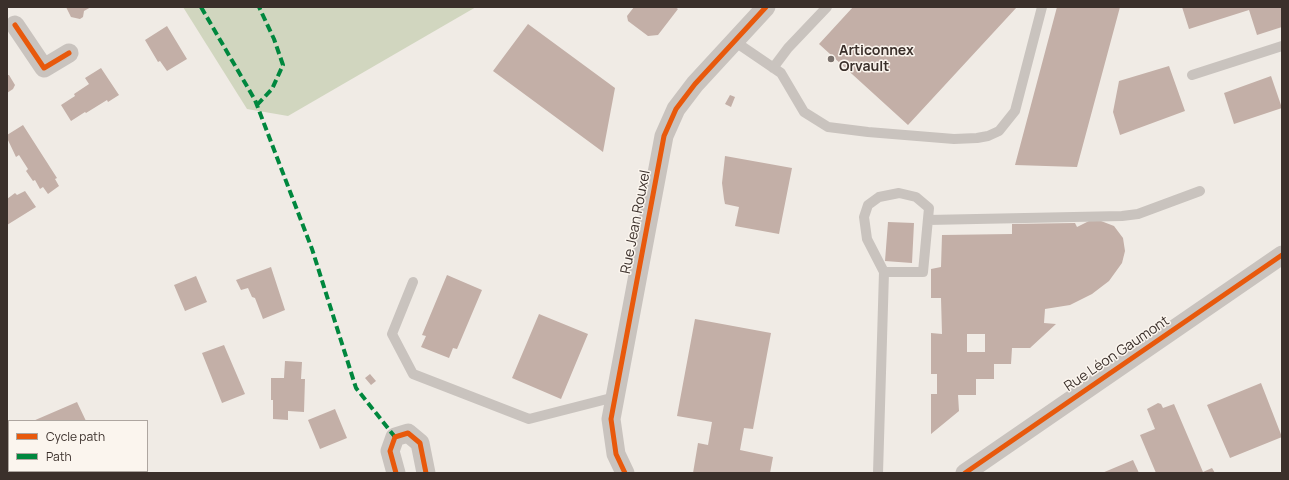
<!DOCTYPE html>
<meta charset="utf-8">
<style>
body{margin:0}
#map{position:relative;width:1289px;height:480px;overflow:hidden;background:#f0ebe5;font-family:Manrope,sans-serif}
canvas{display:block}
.frame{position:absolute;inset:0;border:8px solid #3b302b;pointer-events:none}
.legend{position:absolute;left:8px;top:420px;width:140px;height:52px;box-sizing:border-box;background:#fbf5ee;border:1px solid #aea6a0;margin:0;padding:5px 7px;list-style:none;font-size:12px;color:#3b302b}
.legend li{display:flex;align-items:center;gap:8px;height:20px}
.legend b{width:20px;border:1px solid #aea6a0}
</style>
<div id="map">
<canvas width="1289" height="480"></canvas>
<div class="frame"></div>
<ul class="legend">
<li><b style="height:5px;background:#e8590c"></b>Cycle path</li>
<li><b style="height:5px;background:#00873e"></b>Path</li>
</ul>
</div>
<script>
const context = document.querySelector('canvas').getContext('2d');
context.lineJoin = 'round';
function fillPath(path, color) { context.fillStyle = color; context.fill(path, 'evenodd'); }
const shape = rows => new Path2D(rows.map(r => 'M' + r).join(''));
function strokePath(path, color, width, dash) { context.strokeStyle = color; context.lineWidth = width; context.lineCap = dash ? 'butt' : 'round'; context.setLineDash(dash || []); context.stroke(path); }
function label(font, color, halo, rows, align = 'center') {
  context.font = font + ' Manrope,sans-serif'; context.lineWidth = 3; context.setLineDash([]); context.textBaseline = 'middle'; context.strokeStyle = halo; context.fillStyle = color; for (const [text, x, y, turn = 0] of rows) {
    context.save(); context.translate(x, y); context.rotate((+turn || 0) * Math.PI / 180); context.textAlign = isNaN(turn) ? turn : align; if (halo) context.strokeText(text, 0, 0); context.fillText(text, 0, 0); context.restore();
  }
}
const green = shape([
 [183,7,476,7,288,116,247,109]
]);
const building = shape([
 [66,7,91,7,84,11,83,17,80,19,71,17],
 [634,7,675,7,678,9,658,35,648,36,628,21,627,16],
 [853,7,1017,7,908,125,819,44],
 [1057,7,1120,7,1077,167,1015,165],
 [1182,7,1282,7,1282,27,1257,35,1249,10,1189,29],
 [528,24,615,88,603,152,493,71],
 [167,26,187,59,167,71,160,61,158,62,145,40],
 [1169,66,1185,111,1120,135,1113,112,1119,81],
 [101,68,119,95,108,102,107,100,86,113,85,112,71,121,61,105,75,96,74,94,89,84,85,78],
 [7,75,9,75,15,85,13,89,7,93],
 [1271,76,1282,108,1234,124,1224,93],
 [730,95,735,97,731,107,725,104],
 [23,125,57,178,55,179,59,186,48,194,43,187,40,189,35,180,33,181,26,171,28,169,19,155,16,157,7,138,7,135],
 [725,156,792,168,779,234,735,226,739,207,725,204,724,199,722,183],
 [25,191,36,207,7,225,7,199,15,193,17,195],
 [1089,221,1101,221,1114,226,1123,238,1125,251,1122,263,1109,281,1092,294,1070,305,1045,309,1044,323,1056,324,1030,348,1012,348,1011,364,994,364,994,379,976,379,976,395,958,395,959,411,931,434,931,394,937,394,937,374,931,374,931,333,942,334,941,298,931,298,931,269,941,267,942,235,1012,234,1012,224,1075,223,1077,227],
 [967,334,985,334,985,352,967,352],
 [888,222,914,223,912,263,885,261],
 [271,267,285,310,263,319,255,298,252,297,248,288,241,290,236,280],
 [447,275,482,290,457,349,453,348,449,358,421,347,426,336,422,335],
 [196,276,207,302,185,311,174,285],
 [539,314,588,334,561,399,512,378],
 [695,319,771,333,753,429,744,428,740,450,773,457,770,473,693,473,698,443,708,445,712,422,677,416],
 [224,345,245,394,222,403,202,353],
 [285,361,302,362,301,379,305,379,304,412,288,411,288,420,273,419,273,400,271,400,271,378,284,378],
 [370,374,376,381,371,385,365,378],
 [1261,383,1282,437,1230,458,1207,405],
 [77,402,86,421,33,421],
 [1158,403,1161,404,1163,408,1174,404,1203,472,1212,468,1215,473,1156,473,1140,435,1155,429,1147,409],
 [335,409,347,438,320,449,308,420],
 [7,426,9,431,9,453,7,454],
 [1133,460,1139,473,1102,473],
 [16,471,53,471,48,473,17,473]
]);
const service = shape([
 [734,41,781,73,804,112,828,127,868,132,954,139,977,138,988,136,999,131,1015,111,1042,7],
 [773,68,788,48,827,7],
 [1192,75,1282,46],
 [928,220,1122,216,1138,214,1200,191],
 [413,282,392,334,413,374,529,419,615,397],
 [878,473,884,272,867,239,864,217,868,205,879,197,899,193,916,197,929,208,923,272,884,272]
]);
const minor = shape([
 [15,25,44,68,69,53],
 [396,473,390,451,395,437,408,433,420,443,426,473],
 [625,473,616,454,611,419,664,136,676,109,695,84,766,7],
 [965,473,1282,255]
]);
const quiet = shape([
 [201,7,255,100,312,249,356,388,395,437],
 [257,105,272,89,283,65,274,39,259,7]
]);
const cycleway = shape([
 [15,25,44,68,69,53],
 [396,473,390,451,395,437,408,433,420,443,426,473],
 [625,473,616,454,611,419,664,136,676,109,695,84,766,7],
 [965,473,1282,255]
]);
const markers = [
 [831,59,4,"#7a716c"]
];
const poiNames = [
 ["Articonnex",839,51],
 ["Orvault",839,67]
];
const streetNames = [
 ["Rue Jean Rouxel",636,222,-79],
 ["Rue Léon Gaumont",1117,354,-34]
];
fillPath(green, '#d1d6bf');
fillPath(building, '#c3afa7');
strokePath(service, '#c9c3be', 10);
strokePath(minor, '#c9c3be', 19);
strokePath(quiet, '#00873e', 4, [8, 4]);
strokePath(cycleway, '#e8590c', 5);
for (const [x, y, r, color] of markers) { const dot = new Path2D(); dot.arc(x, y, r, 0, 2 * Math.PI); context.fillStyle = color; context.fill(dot); strokePath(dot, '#fbf5ee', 1.5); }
label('bold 14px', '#3b302b', '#fbf5ee', poiNames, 'left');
label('14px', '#3b302b', '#fbf5ee', streetNames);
</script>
